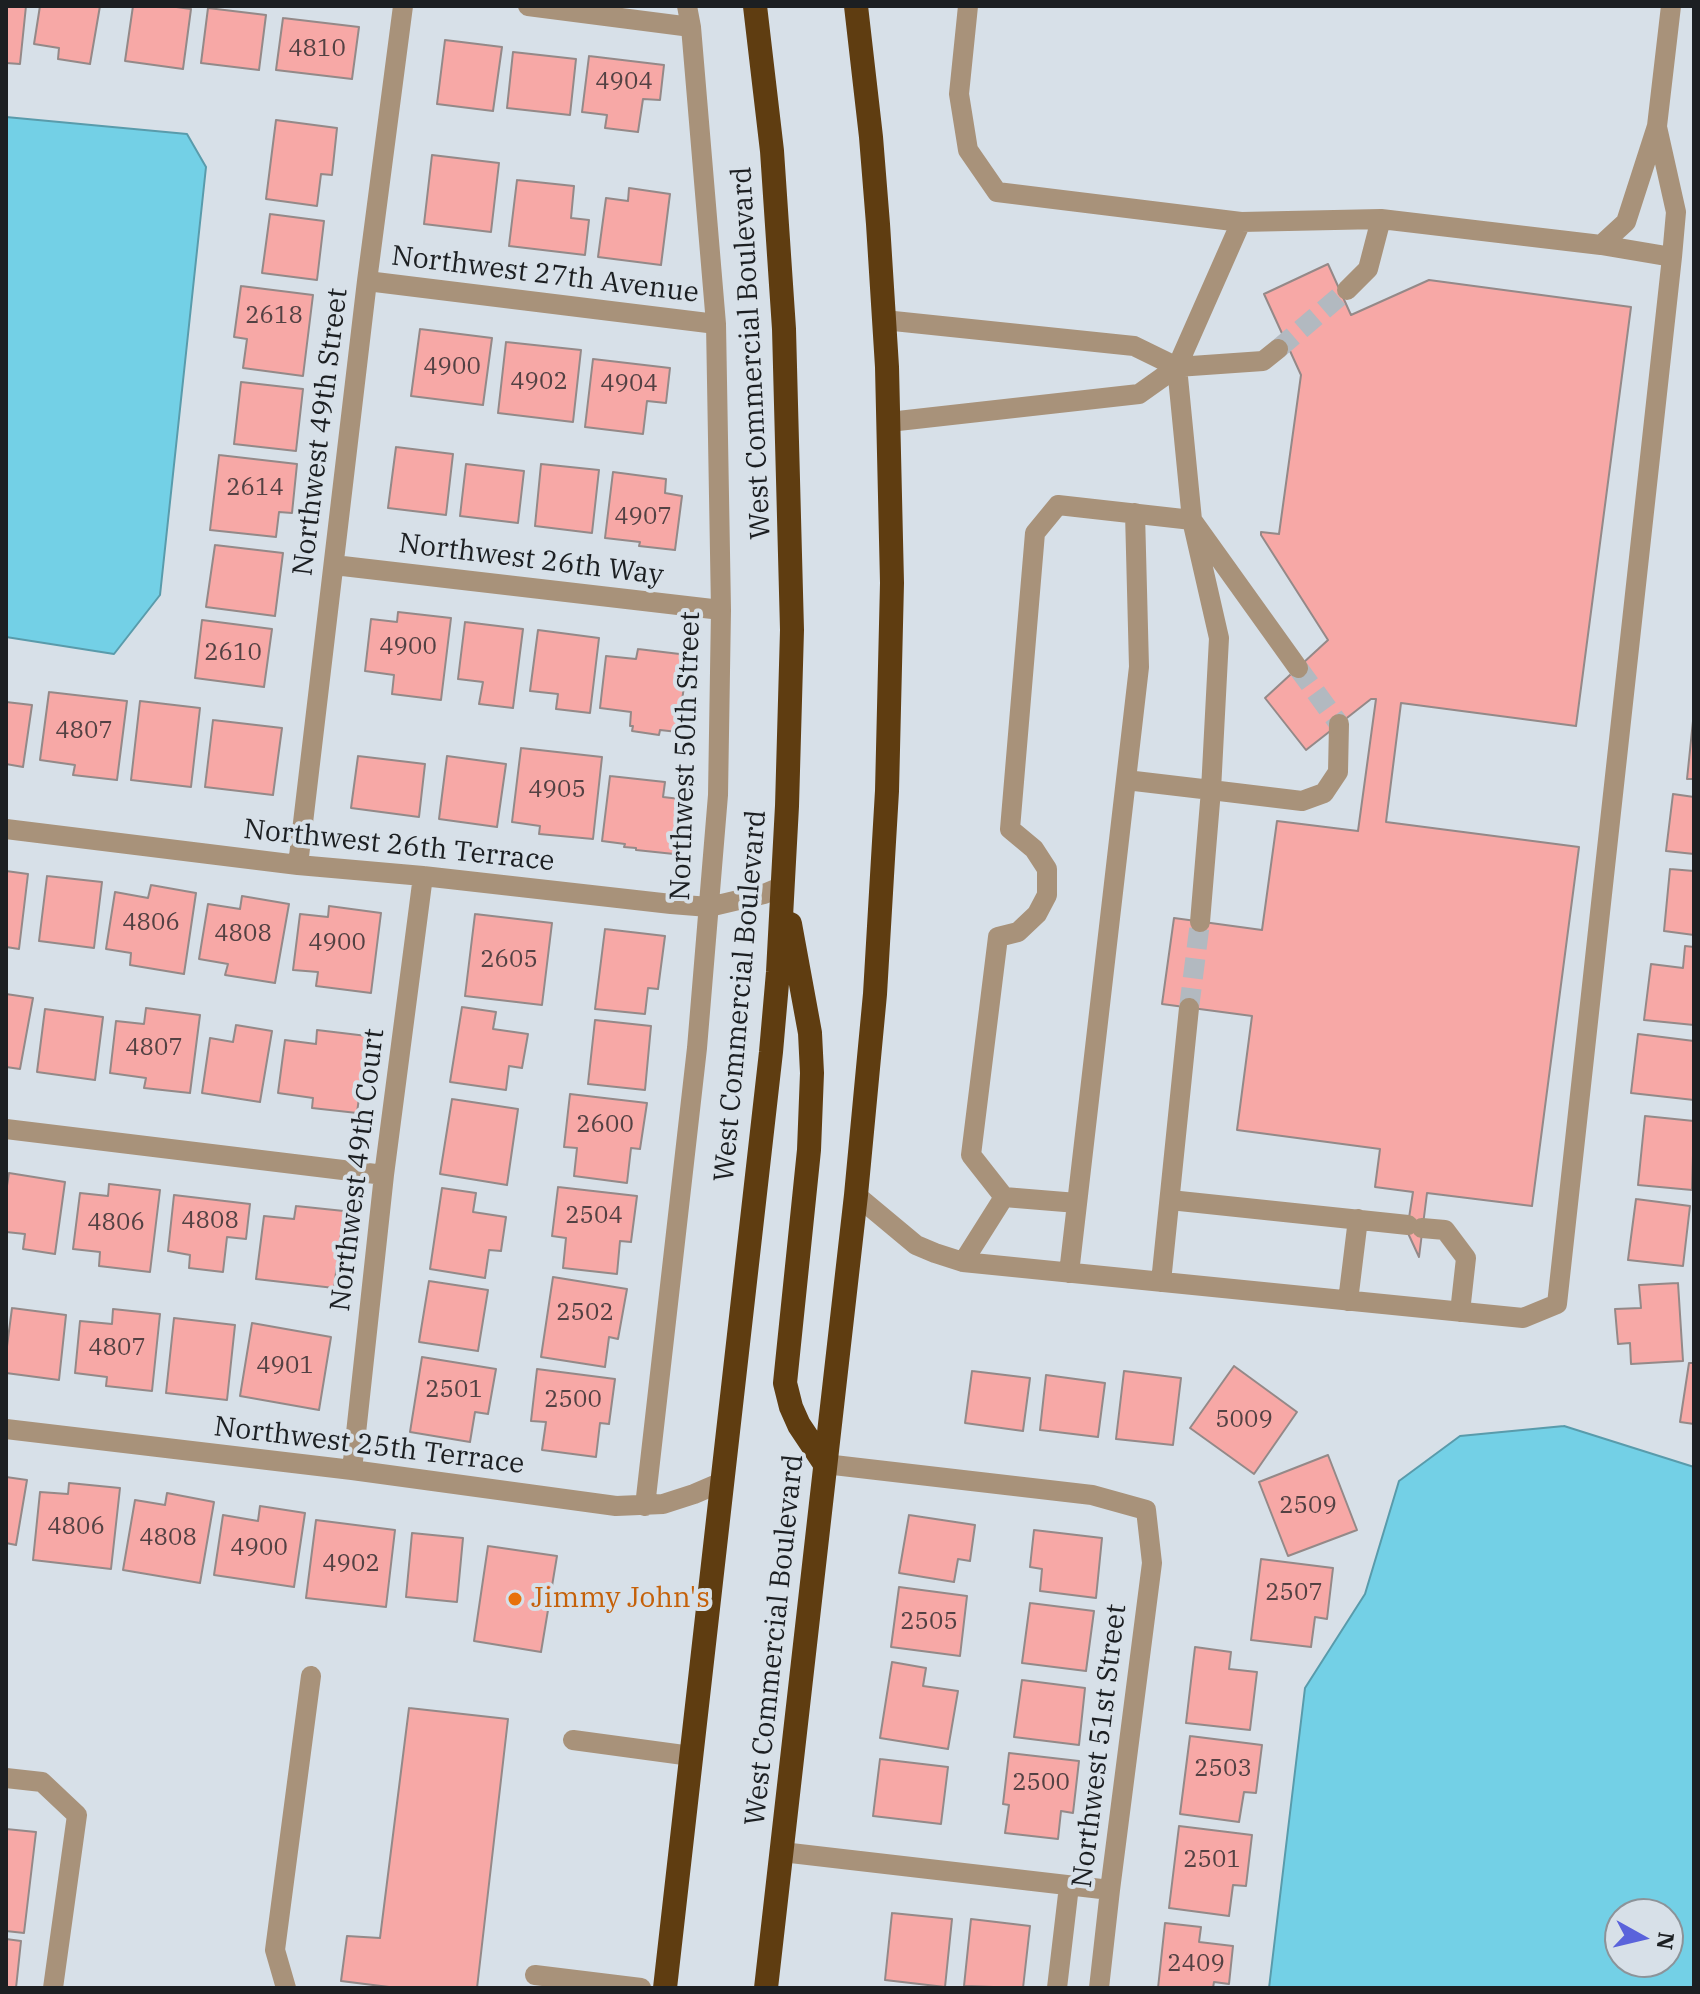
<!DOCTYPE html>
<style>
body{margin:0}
#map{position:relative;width:1700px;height:1994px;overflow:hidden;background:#d7e0e8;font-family:"IBM Plex Serif",serif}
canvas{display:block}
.frame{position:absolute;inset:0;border:8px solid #1c1f22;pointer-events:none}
.north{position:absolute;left:1604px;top:1898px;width:80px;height:80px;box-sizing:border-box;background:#d7e0e8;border:2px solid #8c9399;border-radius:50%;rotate:98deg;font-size:22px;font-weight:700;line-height:32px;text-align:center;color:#1c1f22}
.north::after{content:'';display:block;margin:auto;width:28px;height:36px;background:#5a63db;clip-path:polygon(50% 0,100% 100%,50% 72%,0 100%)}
</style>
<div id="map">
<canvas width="1700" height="1994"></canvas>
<div class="frame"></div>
<div class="north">N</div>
</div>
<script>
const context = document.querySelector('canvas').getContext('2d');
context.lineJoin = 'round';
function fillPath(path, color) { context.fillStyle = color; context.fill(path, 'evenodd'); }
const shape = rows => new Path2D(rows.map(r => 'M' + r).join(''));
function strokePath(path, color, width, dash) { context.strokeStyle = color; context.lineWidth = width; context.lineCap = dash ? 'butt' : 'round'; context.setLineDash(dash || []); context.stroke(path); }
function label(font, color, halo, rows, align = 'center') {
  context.font = font + ' "IBM Plex Serif",serif'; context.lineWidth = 8; context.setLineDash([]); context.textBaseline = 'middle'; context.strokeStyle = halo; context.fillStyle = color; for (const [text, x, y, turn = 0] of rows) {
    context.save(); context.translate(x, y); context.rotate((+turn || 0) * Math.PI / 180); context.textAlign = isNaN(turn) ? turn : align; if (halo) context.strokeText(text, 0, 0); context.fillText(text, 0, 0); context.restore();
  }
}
const water = shape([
 [6,117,187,134,206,167,160,595,114,654,6,637,6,117],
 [1564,1426,1694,1467,1694,1988,1269,1988,1305,1688,1365,1594,1399,1481,1460,1436,1564,1426],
 [1620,1914,1668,1914,1668,1962,1620,1962,1620,1914]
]);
const building = shape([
 [6,6,26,6,20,64,6,63,6,6],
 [40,6,100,6,90,64,58,59,59,48,34,44,40,6],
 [133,6,169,6,191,9,183,69,125,61,133,6],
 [208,8,266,15,259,70,201,63,208,8],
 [283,18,359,27,352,79,276,70,283,18],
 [445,40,502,47,493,111,437,104,445,40],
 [513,52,576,59,570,115,507,108,513,52],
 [589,56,664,65,660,100,643,99,638,132,605,128,607,115,582,112,589,56],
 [276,120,337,128,332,175,321,174,317,206,266,199,276,120],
 [432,155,499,163,491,232,424,224,432,155],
 [517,180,574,186,571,218,589,220,585,255,509,246,517,180],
 [629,188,670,194,661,265,598,257,606,198,628,201,629,188],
 [270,214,324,221,317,280,262,273,270,214],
 [1328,264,1351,315,1429,280,1631,307,1576,726,1401,703,1386,822,1579,847,1532,1206,1427,1193,1419,1257,1407,1231,1413,1192,1375,1187,1380,1149,1237,1130,1252,1016,1162,1004,1174,918,1262,930,1277,821,1358,831,1376,699,1371,699,1306,750,1265,698,1328,640,1261,535,1261,532,1279,534,1301,375,1264,294,1328,264],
 [241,286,313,295,303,376,243,368,247,339,234,337,241,286],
 [420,329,492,338,483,405,411,396,420,329],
 [506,342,581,350,573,422,498,413,506,342],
 [593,359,670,368,666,403,647,401,643,434,585,427,593,359],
 [241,382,303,389,296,451,234,444,241,382],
 [396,447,453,454,446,515,388,508,396,447],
 [219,455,297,464,292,513,279,512,276,537,210,530,219,455],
 [466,464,524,471,518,523,460,516,466,464],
 [541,464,599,470,592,533,535,526,541,464],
 [613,472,666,479,665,493,682,496,675,550,639,546,640,542,605,538,613,472],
 [215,545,283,553,275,616,206,607,215,545],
 [398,612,451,618,441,700,392,694,394,675,365,671,371,619,397,622,398,612],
 [202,620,272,629,264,687,195,678,202,620],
 [465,622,523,629,513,708,479,704,483,682,458,679,465,622],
 [538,630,599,638,590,713,556,709,558,694,530,691,538,630],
 [638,649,688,655,678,732,660,730,659,735,632,731,633,726,630,726,631,712,600,708,606,656,636,659,638,649],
 [49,692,127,701,117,780,73,775,75,765,40,760,49,692],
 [140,701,200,708,191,787,131,780,140,701],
 [6,702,32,705,23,767,6,764,6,702],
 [213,720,282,728,273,795,205,787,213,720],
 [1693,721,1694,721,1694,779,1687,779,1693,721],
 [521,748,602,757,593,839,539,834,540,826,512,822,521,748],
 [358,756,425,764,419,817,351,808,358,756],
 [447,756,506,764,497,827,439,819,447,756],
 [610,776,665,782,663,797,680,799,674,854,636,850,636,848,624,847,625,844,602,841,610,776],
 [1673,794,1694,797,1694,854,1666,851,1673,794],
 [1670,869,1694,871,1694,935,1664,931,1670,869],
 [6,871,28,874,19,949,6,947,6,871],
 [47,876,102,882,94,948,39,941,47,876],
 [151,885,196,893,184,974,130,965,131,953,106,949,115,892,148,898,151,885],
 [242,896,289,904,275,983,225,975,228,964,199,959,208,904,240,909,242,896],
 [329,906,381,913,371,993,316,986,318,972,293,970,300,914,328,917,329,906],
 [475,914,552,923,542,1005,465,996,475,914],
 [605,929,665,936,658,989,648,988,645,1014,595,1009,605,929],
 [1685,946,1694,947,1694,1025,1644,1020,1651,964,1683,968,1685,946],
 [6,994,33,998,20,1069,6,1067,6,994],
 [462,1007,496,1012,493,1029,528,1034,522,1068,509,1066,506,1090,450,1082,462,1007],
 [146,1008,200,1015,190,1093,144,1088,146,1078,110,1073,116,1021,144,1024,146,1008],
 [45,1009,103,1017,95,1080,37,1072,45,1009],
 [595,1020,651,1026,645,1090,588,1084,595,1020],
 [236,1025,272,1031,260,1102,202,1093,210,1038,233,1042,236,1025],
 [317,1030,367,1036,357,1113,312,1108,313,1098,278,1093,285,1040,316,1044,317,1030],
 [1638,1034,1694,1041,1694,1100,1631,1093,1638,1034],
 [570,1094,647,1103,640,1149,631,1148,627,1183,574,1176,577,1148,564,1147,570,1094],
 [452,1099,518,1109,507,1185,440,1174,452,1099],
 [1645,1116,1694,1121,1692,1190,1638,1185,1645,1116],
 [9,1173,65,1182,55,1254,23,1249,25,1234,6,1232,6,1192,9,1173],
 [109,1184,160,1190,150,1272,99,1266,100,1252,73,1249,80,1193,108,1196,109,1184],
 [558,1187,637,1196,631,1242,620,1241,617,1274,563,1268,566,1238,552,1236,558,1187],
 [442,1188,476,1193,473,1212,506,1217,501,1251,489,1250,485,1278,430,1269,442,1188],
 [174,1195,250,1204,246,1239,227,1237,223,1272,189,1268,190,1255,168,1251,174,1195],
 [1636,1199,1690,1206,1683,1266,1628,1260,1636,1199],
 [296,1206,344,1211,334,1288,256,1279,264,1216,294,1219,296,1206],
 [553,1277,627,1289,618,1339,609,1337,605,1367,541,1357,553,1277],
 [429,1281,488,1290,478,1351,419,1342,429,1281],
 [1678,1283,1683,1361,1631,1364,1630,1343,1618,1344,1615,1309,1641,1308,1639,1285,1678,1283],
 [12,1308,66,1315,59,1380,6,1373,6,1354,12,1308],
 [113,1309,160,1314,152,1391,106,1386,107,1377,75,1373,80,1321,112,1324,113,1309],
 [174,1318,235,1325,227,1400,166,1393,174,1318],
 [252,1323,331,1337,319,1410,240,1396,252,1323],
 [422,1357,496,1369,488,1414,475,1412,470,1442,410,1432,422,1357],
 [1689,1363,1694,1363,1694,1424,1680,1422,1689,1363],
 [1234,1366,1297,1412,1254,1474,1190,1428,1234,1366],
 [537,1369,615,1379,609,1424,600,1423,596,1457,542,1450,546,1422,531,1421,537,1369],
 [972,1371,1030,1378,1023,1431,965,1423,972,1371],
 [1124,1371,1181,1378,1173,1445,1116,1439,1124,1371],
 [1046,1375,1105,1383,1098,1437,1040,1430,1046,1375],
 [1328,1455,1357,1530,1288,1556,1259,1482,1328,1455],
 [6,1477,27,1480,16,1545,6,1543,6,1477],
 [69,1483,120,1488,111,1569,33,1560,40,1492,68,1494,69,1483],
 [167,1493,214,1502,200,1583,123,1570,135,1500,165,1505,167,1493],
 [260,1506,305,1513,294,1587,214,1575,223,1515,258,1521,260,1506],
 [909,1515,975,1525,970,1561,958,1559,954,1582,899,1573,909,1515],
 [316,1520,395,1530,386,1607,306,1598,316,1520],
 [1034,1530,1102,1538,1096,1598,1040,1591,1042,1569,1030,1567,1034,1530],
 [412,1533,463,1538,457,1602,406,1597,412,1533],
 [488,1546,557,1556,541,1652,474,1641,488,1546],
 [1261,1559,1333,1568,1327,1619,1315,1617,1311,1647,1251,1640,1261,1559],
 [899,1587,967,1596,960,1656,891,1647,899,1587],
 [1030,1603,1094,1611,1086,1671,1022,1663,1030,1603],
 [1195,1647,1231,1652,1229,1669,1257,1672,1250,1730,1186,1723,1195,1647],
 [892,1662,926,1668,923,1686,958,1691,948,1749,880,1738,892,1662],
 [1022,1680,1085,1688,1079,1745,1014,1737,1022,1680],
 [409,1708,508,1719,477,1988,397,1988,341,1981,347,1936,380,1938,409,1708],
 [1190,1736,1262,1745,1256,1793,1244,1792,1239,1822,1180,1814,1190,1736],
 [1009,1753,1079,1761,1073,1813,1061,1811,1058,1839,1005,1833,1009,1805,1003,1804,1009,1753],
 [880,1759,948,1767,941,1824,873,1816,880,1759],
 [1179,1826,1252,1835,1246,1886,1233,1885,1229,1916,1169,1908,1179,1826],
 [6,1829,36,1832,24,1933,6,1931,6,1829],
 [892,1913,952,1919,945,1987,885,1980,892,1913],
 [971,1919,1030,1926,1023,1988,964,1986,971,1919],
 [1165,1923,1201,1927,1199,1942,1233,1946,1229,1984,1214,1982,1213,1988,1158,1988,1165,1923],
 [6,1939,21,1941,16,1988,6,1988,6,1939]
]);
const minorTunnel = shape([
 [1278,349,1347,290],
 [1298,668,1339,724],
 [1189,1008,1200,922]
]);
const minor = shape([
 [528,6,691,27],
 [968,6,959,94,968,150,997,192,1241,222],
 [1657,127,1676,212,1672,257],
 [367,281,716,324],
 [1347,290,1368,269,1381,219],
 [884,320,1134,346,1177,367,1139,394,889,422],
 [1177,367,1263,361,1278,349],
 [334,565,721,610],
 [1126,780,1211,790,1219,638,1192,520,1177,367,1241,222,1381,219,1601,245,1626,222,1657,126,1671,6],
 [6,829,298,865,423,876,671,904,709,907,764,894,783,886],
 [298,865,367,281,403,6],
 [1200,922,1211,790,1302,801,1324,793,1338,772,1339,724],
 [6,1129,384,1175],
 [856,1195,916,1245,935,1253,963,1262,1523,1318,1557,1304,1672,257,1601,245],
 [1004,1197,1077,1203],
 [1170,1200,1408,1225],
 [1422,1228,1445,1230,1466,1258,1460,1312],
 [963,1262,1004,1197,971,1155,998,937,1018,932,1037,914,1047,895,1047,869,1034,849,1010,829,1035,533,1058,505,1192,520,1298,668],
 [1069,1273,1139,667,1135,513],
 [1161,1282,1189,1008],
 [1348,1301,1358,1219],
 [6,1429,352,1470,616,1506,663,1504,694,1494,722,1482],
 [825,1464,1092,1495,1146,1510,1152,1563,1110,1890,1099,1988],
 [352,1470,384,1175,423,876],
 [645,1506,697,1048,718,795,721,610,716,324,691,27,687,6],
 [573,1740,691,1756],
 [6,1778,42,1782,77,1815,53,1988],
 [782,1852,1110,1890],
 [535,1975,641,1988],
 [286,1988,275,1950,311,1676],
 [1057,1988,1069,1886]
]);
const highway = shape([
 [790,924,810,1033,812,1073,809,1150,785,1383,791,1407,799,1425,825,1464],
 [665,1988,771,1052,778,972,787,806,792,630,784,329,772,151,755,6],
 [766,1988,856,1195,875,994,887,791,892,583,887,367,878,224,871,137,856,6]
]);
const markers = [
 [515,1599,8,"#e8710a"]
];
const numberNames = [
 ["4810",317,49],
 ["4904",624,82],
 ["2618",274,316],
 ["4900",452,367],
 ["4902",539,382],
 ["4904",629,384],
 ["2614",255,488],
 ["4907",643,517],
 ["4900",408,647],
 ["2610",233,653],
 ["4807",84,731],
 ["4905",557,790],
 ["4806",151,923],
 ["4808",243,934],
 ["4900",337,943],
 ["2605",509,960],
 ["4807",154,1048],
 ["2600",605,1125],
 ["2504",594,1216],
 ["4808",210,1221],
 ["4806",116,1223],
 ["2502",585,1313],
 ["4807",117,1348],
 ["4901",285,1366],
 ["2501",454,1390],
 ["2500",573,1400],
 ["5009",1244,1420],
 ["2509",1308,1506],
 ["4806",76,1527],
 ["4808",168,1538],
 ["4900",259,1548],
 ["4902",351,1564],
 ["2507",1294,1593],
 ["2505",929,1622],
 ["2503",1223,1769],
 ["2500",1041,1783],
 ["2501",1212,1860],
 ["2409",1196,1964]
];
const streetNames = [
 ["Northwest 27th Avenue",545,275,7],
 ["West Commercial Boulevard",752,353,-93],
 ["Northwest 49th Street",321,432,-83],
 ["Northwest 26th Way",531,560,7],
 ["Northwest 50th Street",686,756,-88],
 ["Northwest 26th Terrace",399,846,6],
 ["West Commercial Boulevard",741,996,-85],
 ["Northwest 49th Court",358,1170,-83],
 ["Northwest 25th Terrace",369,1446,7],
 ["West Commercial Boulevard",775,1640,-84],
 ["Northwest 51st Street",1100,1746,-83]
];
const foodNames = [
 ["Jimmy John's",531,1599]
];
fillPath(water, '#73d0e6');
strokePath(water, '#599bab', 2);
fillPath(building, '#f7a8a6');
strokePath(building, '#948988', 2);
strokePath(minorTunnel, '#b2b9c0', 20, [20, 10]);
strokePath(minor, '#a8927a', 20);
strokePath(highway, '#5f3d11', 24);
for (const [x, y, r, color] of markers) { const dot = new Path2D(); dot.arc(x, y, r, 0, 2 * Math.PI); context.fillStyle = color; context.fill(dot); strokePath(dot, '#d7e0e8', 3); }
label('24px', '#534143', null, numberNames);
label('28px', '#1c1f22', '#d7e0e8', streetNames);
label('28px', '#c56008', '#d7e0e8', foodNames, 'left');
</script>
